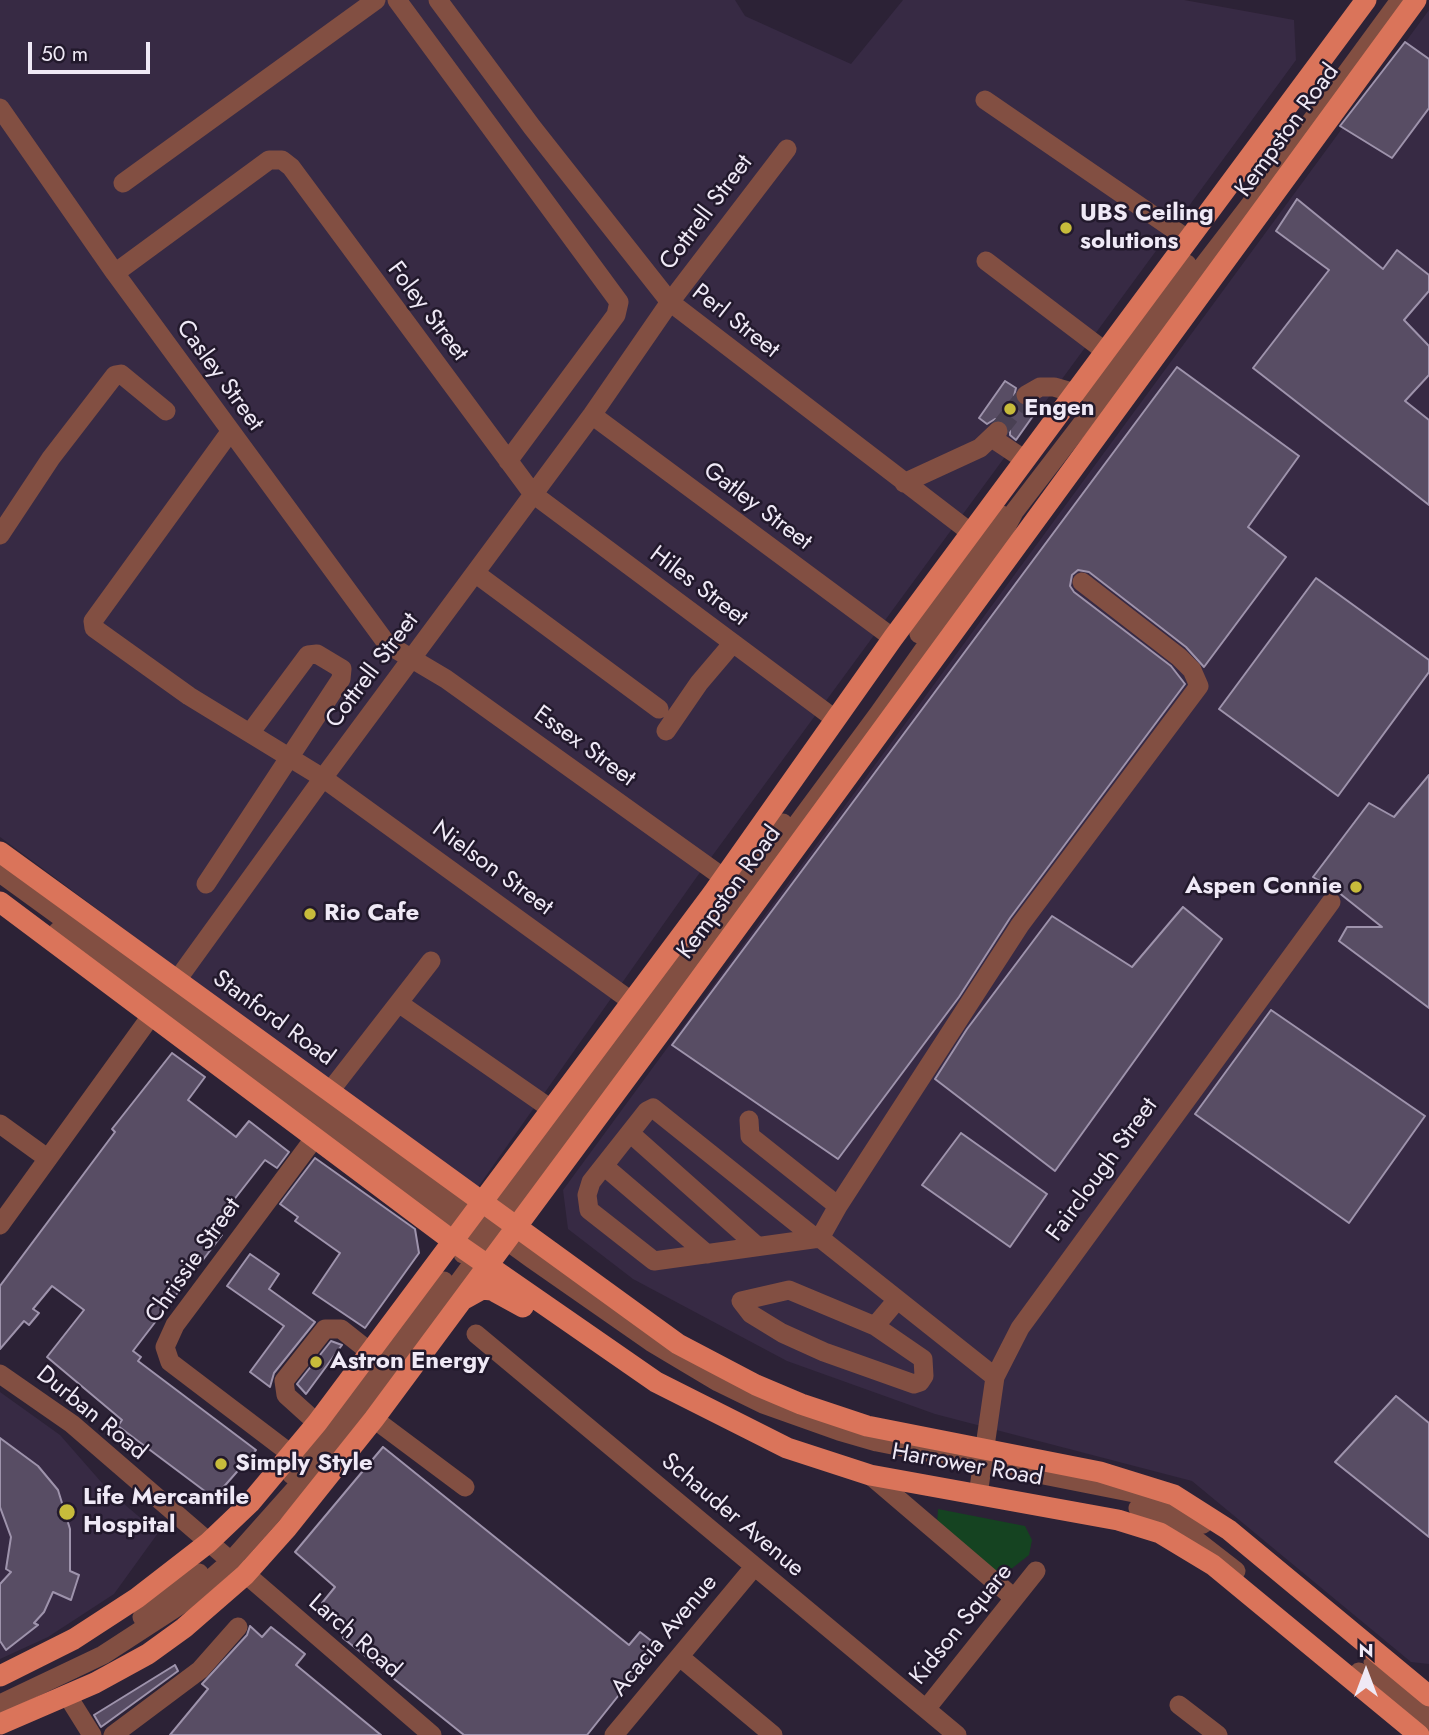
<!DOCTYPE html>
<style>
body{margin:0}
#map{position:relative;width:1429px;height:1735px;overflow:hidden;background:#2c2236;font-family:Jost,sans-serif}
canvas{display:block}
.north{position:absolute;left:1331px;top:1637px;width:70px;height:70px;-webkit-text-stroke:5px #22192c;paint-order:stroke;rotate:0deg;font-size:19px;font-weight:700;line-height:28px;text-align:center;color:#efe9f6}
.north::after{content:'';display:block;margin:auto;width:24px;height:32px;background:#efe9f6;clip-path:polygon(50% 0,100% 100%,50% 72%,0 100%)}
.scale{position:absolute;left:28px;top:42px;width:122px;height:32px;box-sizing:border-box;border:4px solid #efe9f6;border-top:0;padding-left:9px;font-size:21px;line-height:24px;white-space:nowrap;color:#efe9f6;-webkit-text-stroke:5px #22192c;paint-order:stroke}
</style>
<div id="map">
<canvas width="1429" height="1735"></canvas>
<div class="north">N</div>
<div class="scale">50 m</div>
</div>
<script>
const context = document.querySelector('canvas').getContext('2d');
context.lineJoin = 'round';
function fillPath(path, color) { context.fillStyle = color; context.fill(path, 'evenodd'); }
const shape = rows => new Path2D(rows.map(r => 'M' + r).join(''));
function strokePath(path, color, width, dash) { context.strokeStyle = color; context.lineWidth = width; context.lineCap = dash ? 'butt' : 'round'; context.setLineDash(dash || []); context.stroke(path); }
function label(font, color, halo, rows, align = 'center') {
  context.font = font + ' Jost,sans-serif'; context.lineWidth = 5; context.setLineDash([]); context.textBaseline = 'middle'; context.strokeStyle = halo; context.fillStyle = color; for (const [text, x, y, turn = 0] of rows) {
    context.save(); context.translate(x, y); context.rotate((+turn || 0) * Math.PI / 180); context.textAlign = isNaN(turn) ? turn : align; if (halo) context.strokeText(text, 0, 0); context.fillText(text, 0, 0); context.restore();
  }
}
const built = shape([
 [0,0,735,0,745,16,851,64,903,0,1184,0,1294,20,1296,60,696,878,476,1190,0,837],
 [1429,10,1429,1664,1411,1662,1192,1481,935,1414,787,1361,633,1279,568,1229,563,1190],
 [0,1392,60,1435,109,1491,158,1533,114,1594,48,1637,0,1659]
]);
const green = shape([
 [938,1509,1025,1526,1032,1540,1029,1555,1001,1577,937,1524]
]);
const building = shape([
 [1405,42,1429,59,1429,108,1392,158,1340,126,1405,42],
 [1297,199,1383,269,1397,250,1429,275,1429,291,1404,320,1429,346,1429,375,1405,401,1429,420,1429,505,1253,368,1329,270,1276,231,1297,199],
 [1177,367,1299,456,1248,527,1286,557,1204,667,1186,647,1089,572,1078,570,1072,575,1070,586,1074,592,1171,666,1185,684,1010,918,959,997,838,1159,672,1045,1177,367],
 [1005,381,1016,388,1014,396,1019,405,1027,407,1037,403,1040,406,1016,440,1010,435,1010,428,1002,420,995,419,987,424,979,418,1005,381],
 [1316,578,1429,660,1429,672,1338,796,1219,709,1316,578],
 [1429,775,1429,1008,1339,941,1347,927,1382,927,1338,892,1313,877,1369,803,1394,817,1429,775],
 [1183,907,1222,939,1055,1171,935,1079,967,1029,1052,916,1132,967,1183,907],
 [1271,1010,1425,1116,1349,1223,1195,1114,1271,1010],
 [172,1053,205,1077,188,1100,236,1137,249,1121,289,1152,277,1168,265,1160,212,1228,222,1235,133,1351,141,1357,138,1361,256,1450,214,1498,118,1426,122,1420,47,1357,84,1310,52,1286,33,1309,39,1313,29,1325,24,1321,0,1349,0,1286,115,1132,112,1129,172,1053],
 [961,1133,1047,1194,1010,1247,922,1185,961,1133],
 [315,1158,415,1229,419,1253,365,1328,313,1293,340,1253,295,1221,298,1217,280,1204,315,1158],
 [250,1254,279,1274,269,1289,315,1322,274,1373,270,1387,250,1372,284,1326,227,1286,250,1254],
 [331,1341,342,1345,306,1394,297,1384,331,1341],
 [1396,1396,1429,1423,1429,1537,1335,1462,1396,1396],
 [0,1438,38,1466,58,1490,70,1529,70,1571,79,1575,71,1600,53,1592,44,1612,34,1623,38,1625,6,1650,0,1641,0,1584,11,1572,6,1569,11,1537,0,1507,0,1438],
 [383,1447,629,1645,640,1632,658,1646,587,1735,464,1735,343,1638,341,1618,322,1603,335,1587,295,1552,383,1447],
 [250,1626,262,1637,271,1627,305,1654,296,1665,381,1735,170,1735,208,1689,202,1684,247,1635,250,1626],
 [175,1665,178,1671,101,1727,94,1715,175,1665]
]);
const minorTunnel = shape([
 [998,431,1026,395]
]);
const minor = shape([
 [397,0,619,302,616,315,508,461],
 [438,0,532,127,670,302,983,542],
 [985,100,1189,240],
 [0,108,115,273,387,644,446,679,724,878],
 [123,183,376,0],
 [986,261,1106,352],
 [115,273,269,160,282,160,291,167,533,494,835,719],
 [1089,394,1187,264],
 [1026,395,1040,387,1054,387,1075,393],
 [592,415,893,638],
 [230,432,93,621,94,628,189,696,323,778,631,1001],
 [992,438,1025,460],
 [904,483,980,448,998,431],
 [0,535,51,458,115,375,121,374,166,411],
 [475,573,659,709],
 [919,634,1002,515],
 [666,731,699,683,733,643],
 [0,873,532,1259,651,1342,718,1382,763,1404,839,1431,877,1442,1134,1493,1203,1524],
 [206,884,341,679,342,669,317,654,308,655,250,733],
 [58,931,475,1236],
 [400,1004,551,1109],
 [330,1091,431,961],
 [749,1120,750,1136,838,1206],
 [0,1124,47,1158],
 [630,1133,756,1245],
 [604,1166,707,1254],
 [0,1225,323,778,592,415,670,302,787,149],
 [814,1237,653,1108,647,1111,591,1182,587,1195,589,1210,654,1261,820,1238,995,1377],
 [820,1238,838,1206,1020,925,1199,686,1192,670,1179,657,1082,582],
 [463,1254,608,1051,783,823],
 [875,1326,923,1359,924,1376,920,1382,914,1384,824,1352,782,1333,751,1314,741,1301,789,1290,875,1326,897,1300],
 [476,1334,957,1735],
 [0,1374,72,1424,432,1735],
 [374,1419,465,1487],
 [317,1423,286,1395,284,1381,325,1329,341,1329,370,1352],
 [291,1454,170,1362,165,1347,175,1325,316,1136],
 [292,1475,353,1401,444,1281],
 [870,1475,1014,1598],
 [978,1495,995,1377,1020,1328,1331,902],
 [1138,1508,1182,1529,1236,1571],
 [142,1617,199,1573],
 [680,1657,773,1735],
 [1373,1662,1429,1714],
 [1359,1672,1429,1729],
 [67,1695,92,1735],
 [0,1704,103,1655,183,1603,230,1562,360,1416,879,713,994,550,1014,512,1249,206,1400,0],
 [1179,1705,1218,1735],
 [926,1709,1036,1571],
 [113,1735,200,1670,238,1627],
 [614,1735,754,1567]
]);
const major = shape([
 [0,852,678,1344,756,1385,801,1404,867,1426,1100,1472,1174,1495,1229,1530,1429,1696],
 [0,902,454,1242,656,1382,787,1448,870,1475,1118,1520,1160,1533,1213,1565,1419,1735],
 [464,1299,482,1289,492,1290,523,1307],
 [0,1676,74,1639,137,1598,208,1543,250,1503,317,1423,713,893,893,638,1366,0],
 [0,1724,95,1683,148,1654,184,1628,245,1575,287,1528,374,1419,669,1021,1416,0]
]);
const markers = [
 [1066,228,7,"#c7bb3b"],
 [1010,409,7,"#c7bb3b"],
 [1356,887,7,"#c7bb3b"],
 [310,914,7,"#c7bb3b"],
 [316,1362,7,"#c7bb3b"],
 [221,1464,7,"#c7bb3b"],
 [67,1512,9,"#c7bb3b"]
];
const streetNames = [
 ["Kempston Road",1288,131,-54],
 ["Cottrell Street",707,213,-53],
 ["Foley Street",427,312,53],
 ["Perl Street",735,322,38],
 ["Casley Street",219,376,54],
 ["Gatley Street",757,507,37],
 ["Hiles Street",698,587,37],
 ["Cottrell Street",373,671,-53],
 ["Essex Street",584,747,36],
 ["Nielson Street",492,869,36],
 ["Kempston Road",730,893,-54],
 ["Stanford Road",273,1019,36],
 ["Fairclough Street",1103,1170,-54],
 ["Chrissie Street",194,1261,-55],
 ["Durban Road",91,1414,39],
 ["Harrower Road",967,1466,10],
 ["Schauder Avenue",732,1516,40],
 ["Kidson Square",962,1625,-51],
 ["Acacia Avenue",665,1636,-50],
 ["Larch Road",354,1637,41]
];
const poiNames = [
 ["UBS Ceiling",1080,214],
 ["solutions",1080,242],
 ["Engen",1024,409],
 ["Aspen Connie",1342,887,"right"],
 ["Rio Cafe",324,914],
 ["Astron Energy",330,1362],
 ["Simply Style",235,1464],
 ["Life Mercantile",83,1498],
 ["Hospital",83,1526]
];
fillPath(built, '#372a44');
fillPath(green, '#154321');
fillPath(building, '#584d64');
strokePath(building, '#9e93ac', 2);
strokePath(minorTunnel, '#494053', 19, [19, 10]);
strokePath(minor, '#824f42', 19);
strokePath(major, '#da745a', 21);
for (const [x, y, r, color] of markers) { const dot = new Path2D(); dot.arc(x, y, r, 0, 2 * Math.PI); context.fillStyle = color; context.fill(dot); strokePath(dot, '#22192c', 2.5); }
label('24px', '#efe9f6', '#22192c', streetNames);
label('bold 24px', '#efe9f6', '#22192c', poiNames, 'left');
</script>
